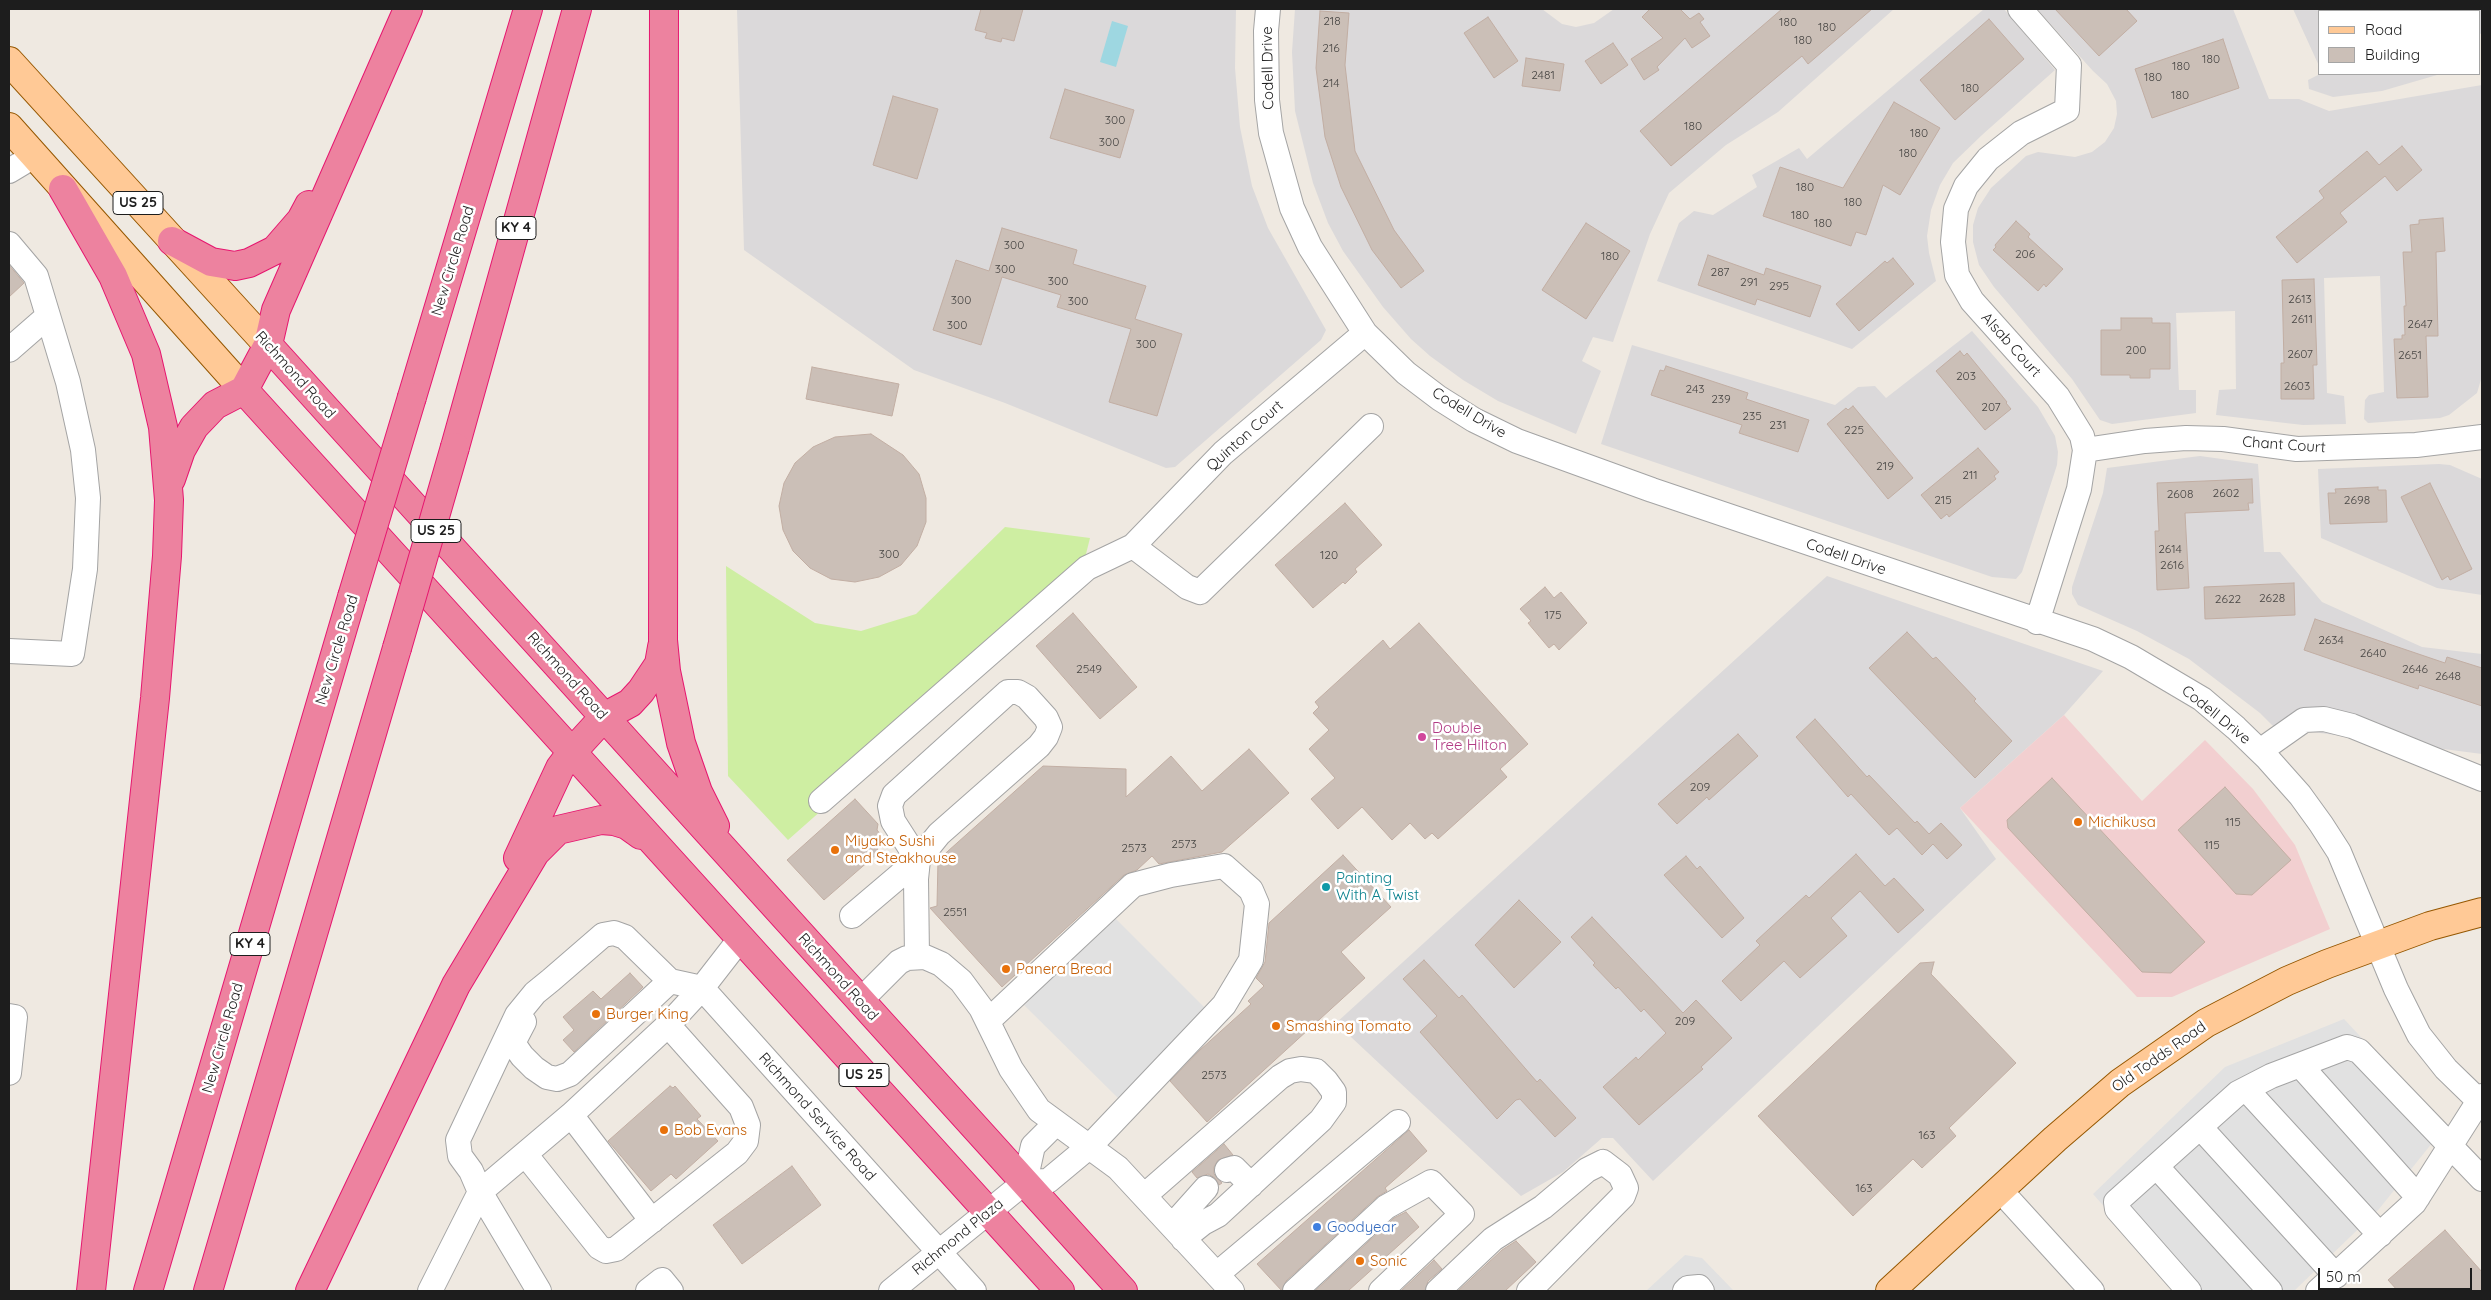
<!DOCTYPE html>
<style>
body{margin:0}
#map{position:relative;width:2491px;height:1300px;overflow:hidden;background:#efe9e1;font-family:Quicksand,sans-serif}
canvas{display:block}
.frame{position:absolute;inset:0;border:10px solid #1d1d1d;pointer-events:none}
.legend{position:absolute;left:2318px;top:10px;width:162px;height:65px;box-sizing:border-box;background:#fff;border:1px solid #a5a5a5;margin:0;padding:6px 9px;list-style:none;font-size:15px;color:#1d1d1d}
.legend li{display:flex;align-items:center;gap:10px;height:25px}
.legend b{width:25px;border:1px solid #a5a5a5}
.scale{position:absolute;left:2318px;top:1268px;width:154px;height:22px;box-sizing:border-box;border:2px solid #1d1d1d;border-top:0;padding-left:6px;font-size:15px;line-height:18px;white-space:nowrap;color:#1d1d1d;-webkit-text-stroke:4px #fff;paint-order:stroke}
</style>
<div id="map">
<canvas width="2491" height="1300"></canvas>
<div class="frame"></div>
<ul class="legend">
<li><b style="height:6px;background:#ffc996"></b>Road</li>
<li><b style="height:14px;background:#cbbfb7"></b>Building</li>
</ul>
<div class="scale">50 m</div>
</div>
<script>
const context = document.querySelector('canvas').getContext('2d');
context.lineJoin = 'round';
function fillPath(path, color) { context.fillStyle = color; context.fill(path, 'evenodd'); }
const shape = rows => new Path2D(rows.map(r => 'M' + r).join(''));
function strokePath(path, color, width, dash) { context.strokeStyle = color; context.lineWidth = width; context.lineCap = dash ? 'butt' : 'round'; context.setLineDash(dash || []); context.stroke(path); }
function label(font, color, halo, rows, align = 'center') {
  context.font = font + ' Quicksand,sans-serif'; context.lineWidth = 5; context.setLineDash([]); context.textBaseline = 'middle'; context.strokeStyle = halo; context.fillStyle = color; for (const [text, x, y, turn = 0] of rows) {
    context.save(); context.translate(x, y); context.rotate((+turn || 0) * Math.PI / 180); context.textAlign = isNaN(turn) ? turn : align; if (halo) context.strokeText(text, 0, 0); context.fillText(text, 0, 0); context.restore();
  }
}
const residential = shape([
 [737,9,1236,9,1235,68,1240,127,1252,186,1268,228,1326,330,1321,340,1175,467,1166,468,1005,403,914,370,744,250],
 [1295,9,1542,9,1562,24,1576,27,1594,23,1614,9,1894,9,1778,112,1726,145,1669,193,1650,234,1613,342,1593,337,1582,361,1601,371,1576,434,1498,401,1463,380,1430,356,1411,339,1383,307,1343,251,1328,223,1313,183,1295,111,1292,52],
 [1984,9,2004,9,2055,70,1982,135,1953,163,1940,185,1931,210,1927,236,1929,253,1936,281,1852,349,1657,281,1679,223,1694,211,1713,215,1757,187,1752,175,1799,148,1807,159],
 [2037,9,2233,9,2269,99,2299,99,2329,111,2482,85,2482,376,2477,393,2449,415,2440,418,2368,423,2364,419,2365,400,2369,395,2384,392,2380,276,2324,278,2327,393,2344,396,2346,424,2303,425,2216,415,2219,390,2236,389,2235,311,2176,313,2179,390,2196,390,2196,413,2112,424,2100,420,2072,379,1994,287,1979,265,1973,242,1973,225,1978,208,1991,188,2026,156,2038,152,2075,157,2092,152,2105,142,2114,128,2117,114,2116,101,2107,84,2093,71],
 [2293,9,2482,9,2482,33,2480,34,2480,11,2320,11,2320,68],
 [2320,74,2437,74,2437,75,2382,91,2333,97,2309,89,2308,80],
 [1972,331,2038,407,2055,436,2058,452,2057,465,2022,572,2016,579,1992,577,1601,444,1632,345,1835,405,1858,387,1875,386,1886,398],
 [2200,456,2258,464,2264,552,2280,552,2322,602,2422,647,2482,654,2482,754,2274,727,2260,713,2189,659,2137,631,2078,605,2072,594,2072,587,2103,493,2107,468],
 [2439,464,2450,465,2482,479,2482,595,2437,588,2321,538,2318,469],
 [1827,576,2103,671,2064,715,1960,808,1996,859,1653,1181,1613,1138,1602,1138,1563,1172,1521,1196,1336,1023]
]);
const commercial = shape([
 [2064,715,2142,801,2205,740,2253,789,2295,845,2330,929,2172,997,2137,997,1960,808]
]);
const grass = shape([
 [1005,527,1090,538,1085,558,987,664,788,840,728,776,726,566,815,623,861,631,916,614]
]);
const parking = shape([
 [1113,916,1210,1013,1121,1101,1024,1005],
 [2344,1019,2445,1127,2379,1209,2294,1291,2179,1291,2093,1194,2225,1067],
 [1685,1255,1702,1258,1734,1291,1646,1291]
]);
const water = shape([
 [1112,21,1128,26,1116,67,1100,62]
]);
const building = shape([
 [981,9,1023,9,1014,41,1002,38,1001,42,985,38,987,33,975,30,981,9],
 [1650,9,1680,9,1690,19,1699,13,1704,19,1700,22,1710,36,1692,48,1685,38,1657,67,1659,70,1644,80,1631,59,1663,38,1642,17,1650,9],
 [1782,9,1872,9,1808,64,1802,56,1671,166,1640,131,1782,9],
 [2055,9,2126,9,2137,21,2099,56,2055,9],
 [1320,11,1349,13,1345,65,1355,151,1394,230,1424,271,1401,288,1372,250,1341,187,1325,137,1316,68,1320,11],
 [1488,17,1518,61,1494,78,1464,33,1488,17],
 [1989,19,2024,59,1955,120,1920,80,1989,19],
 [2223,39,2239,88,2152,118,2135,69,2223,39],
 [1613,43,1628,65,1601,84,1585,61,1613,43],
 [1526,58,1564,64,1560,91,1522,86,1526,58],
 [1065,89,1134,110,1120,158,1050,138,1065,89],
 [893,96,938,109,917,179,873,165,893,96],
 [1894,102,1940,128,1900,195,1883,185,1866,235,1856,232,1851,246,1763,216,1780,167,1843,188,1894,102],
 [2402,146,2422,170,2397,191,2385,176,2340,213,2347,222,2297,263,2276,237,2324,198,2319,191,2367,151,2379,165,2402,146],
 [2443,218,2445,251,2436,252,2438,336,2426,336,2428,397,2397,398,2394,339,2402,339,2402,335,2405,335,2404,306,2406,306,2403,252,2412,252,2410,225,2419,224,2419,220,2443,218],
 [2016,221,2030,234,2028,237,2063,269,2046,287,2044,284,2038,291,1993,250,1996,247,1995,245,2016,221],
 [1586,223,1630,251,1586,319,1542,290,1586,223],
 [1002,228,1077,250,1073,264,1146,286,1135,319,1182,334,1157,416,1109,402,1131,329,1057,307,1061,295,1002,277,981,345,933,330,956,260,989,271,1002,228],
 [1708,255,1764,275,1766,268,1821,286,1810,317,1757,299,1755,305,1698,285,1708,255],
 [1893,258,1914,284,1859,331,1836,304,1885,261,1887,263,1893,258],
 [9,265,24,283,9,297,9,265],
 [2314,279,2317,365,2313,365,2314,399,2281,399,2281,363,2284,363,2282,280,2314,279],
 [2121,318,2152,318,2152,323,2170,323,2170,369,2150,369,2150,378,2130,378,2130,375,2101,375,2101,330,2121,330,2121,318],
 [1960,351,1964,356,1967,353,2007,402,2006,403,2011,409,1985,430,1936,371,1960,351],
 [1666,366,1748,393,1746,399,1809,420,1798,452,1739,433,1742,425,1651,395,1660,370,1664,371,1666,366],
 [812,367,899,384,892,416,806,399,812,367],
 [1853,406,1913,478,1888,499,1827,424,1846,408,1848,410,1853,406],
 [871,434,903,455,919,474,926,498,926,522,917,546,901,565,879,577,855,582,831,579,810,568,793,551,783,530,779,506,784,483,795,463,813,447,835,437,871,434],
 [1978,448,1999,472,1994,476,1996,479,1949,517,1947,514,1941,519,1921,495,1978,448],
 [2252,479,2253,503,2248,503,2249,510,2185,513,2189,588,2157,590,2155,531,2159,531,2157,483,2252,479],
 [2430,483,2472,569,2450,580,2448,576,2442,580,2401,497,2430,483],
 [2378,487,2378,490,2386,490,2387,522,2330,524,2328,493,2336,493,2335,489,2378,487],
 [1345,503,1382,545,1355,569,1357,572,1345,584,1343,582,1313,608,1275,565,1345,503],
 [2294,583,2295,615,2205,619,2204,587,2294,583],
 [1545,587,1554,598,1561,592,1587,623,1559,650,1554,644,1549,648,1528,623,1531,621,1520,609,1545,587],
 [1073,613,1137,687,1100,719,1036,646,1073,613],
 [2315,619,2445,663,2447,657,2482,668,2482,706,2419,685,2418,689,2304,650,2315,619],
 [1419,623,1528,744,1500,769,1507,777,1438,839,1432,833,1425,839,1410,823,1392,840,1362,807,1338,829,1311,799,1335,778,1309,749,1329,730,1313,713,1319,707,1315,702,1383,640,1390,649,1419,623],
 [1907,632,1933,659,1936,657,1976,699,1974,701,2012,741,1975,778,1869,668,1907,632],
 [1815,719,1867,777,1869,775,1915,823,1917,821,1929,834,1941,823,1962,845,1947,859,1933,844,1922,855,1897,828,1889,835,1851,794,1848,797,1796,737,1815,719],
 [1738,734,1758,756,1709,800,1707,797,1677,824,1658,804,1738,734],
 [1249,749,1289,793,1222,852,1159,864,1152,856,1137,870,1124,875,1002,987,930,908,937,906,938,860,1043,766,1126,769,1126,797,1171,756,1202,791,1249,749],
 [2052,778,2205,942,2171,973,2142,972,2008,828,2007,820,2052,778],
 [2225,787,2291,860,2252,895,2236,894,2178,830,2225,787],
 [855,799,878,824,877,830,882,836,883,844,877,848,878,853,824,900,787,860,855,799],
 [1856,854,1885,886,1894,878,1924,910,1898,933,1860,891,1831,918,1847,936,1800,978,1784,961,1741,1001,1722,981,1760,945,1756,941,1806,895,1809,898,1856,854],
 [1343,855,1391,907,1341,952,1365,978,1207,1122,1170,1081,1200,1050,1251,1004,1248,1001,1264,986,1256,978,1265,962,1269,923,1343,855],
 [1686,856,1697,869,1700,866,1744,918,1722,938,1664,875,1686,856],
 [1519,900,1561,942,1514,988,1475,945,1519,900],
 [1592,917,1683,1013,1696,1000,1732,1038,1701,1067,1703,1069,1639,1125,1603,1087,1636,1057,1638,1060,1666,1033,1644,1009,1641,1012,1618,987,1616,989,1593,965,1595,963,1571,937,1592,917],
 [1424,960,1459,998,1462,995,1537,1082,1540,1079,1576,1118,1555,1137,1520,1099,1516,1100,1497,1119,1420,1032,1437,1016,1403,979,1424,960],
 [1934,962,1931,974,2016,1063,1949,1128,1956,1136,1922,1168,1913,1159,1853,1216,1758,1116,1920,963,1934,962],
 [630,973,643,987,574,1052,563,1040,574,1030,563,1017,593,991,601,999,630,973],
 [670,1086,673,1088,675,1086,701,1116,697,1119,718,1141,676,1179,671,1174,651,1191,608,1141,670,1086],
 [1409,1130,1427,1151,1385,1188,1387,1191,1377,1197,1286,1281,1282,1291,1257,1264,1409,1130],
 [1224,1144,1233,1155,1218,1160,1214,1167,1214,1174,1222,1183,1219,1185,1215,1178,1208,1174,1197,1178,1192,1172,1224,1144],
 [792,1166,821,1205,742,1264,713,1225,792,1166],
 [1406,1212,1419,1227,1348,1291,1315,1291,1394,1218,1406,1212],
 [2445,1230,2482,1272,2482,1291,2398,1291,2388,1280,2445,1230],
 [1516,1241,1536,1262,1505,1291,1458,1291,1502,1250,1516,1241],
 [1434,1260,1442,1269,1428,1281,1425,1291,1401,1291,1434,1260]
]);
const minor = shape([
 [1268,9,1266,31,1267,100,1271,133,1292,208,1310,247,1365,333,1406,373,1439,398,1474,420,1517,441,1652,490,2093,639,2131,657,2202,699,2236,728,2268,759,2300,795,2321,824,2339,852,2396,989,2419,1035,2446,1069,2482,1104],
 [2020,9,2069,65,2067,110,2021,133,1988,159,1966,186,1956,209,1953,242,1957,275,1972,301,2058,397,2082,436,2085,450,2079,489,2037,622],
 [9,171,34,156],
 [9,244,36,276,68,382,83,450,88,498,85,569,72,654,9,651],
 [9,350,48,316],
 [2085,450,2145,441,2186,438,2223,439,2297,449,2416,445,2482,437],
 [1133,546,1187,587,1200,592,1371,426],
 [2260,751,2304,720,2324,719,2352,726,2482,779],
 [821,801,1087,568,1133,546,1223,453,1365,333],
 [852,916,918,860,893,821,890,806,894,795,1008,692,1018,692,1027,697,1046,718,1050,727,1046,737,1039,746,939,834,918,860,916,879,917,957],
 [740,939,702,988,974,1291],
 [860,1001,899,962,907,958,925,957,941,964,961,981,981,1008,1011,1069,1039,1110,1118,1168,1232,1291],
 [9,1016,15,1017,9,1073],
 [988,1021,1133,885,1171,875,1224,866,1251,890,1257,904,1251,960,1224,1005,1090,1146,1048,1181,1025,1182],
 [524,1022,513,1043,522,1056,534,1068,547,1077,557,1079,570,1074,670,981],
 [2300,1065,2418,1197],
 [2246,1089,2380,1235],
 [571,1115,652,1221],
 [2200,1127,2336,1276],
 [525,1154,599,1247,606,1251,616,1249,737,1153,746,1141,748,1125,741,1107,668,1025],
 [2156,1166,2270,1291],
 [1227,1170,1234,1168,1251,1185],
 [1025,1182,1033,1146,1056,1123],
 [2000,1190,2092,1291],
 [1144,1196,1280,1077,1290,1071,1301,1069,1316,1071,1326,1081,1334,1092,1334,1102,1321,1120,1218,1215,1203,1223,1183,1239],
 [1172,1226,1206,1188],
 [1217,1274,1398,1122],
 [430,1291,480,1192,571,1115,668,1025,702,988],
 [539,1291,480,1192,471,1171,460,1156,458,1140,517,1015,535,993,551,980,603,935,614,933,625,937,670,981,702,988],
 [648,1291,662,1280,671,1291],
 [891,1291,1025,1182],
 [1295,1291,1386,1207,1431,1182,1462,1214,1381,1291],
 [1438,1291,1493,1239,1543,1207,1587,1170,1603,1162,1620,1175,1626,1188,1623,1196,1529,1291],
 [1685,1291,1688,1288,1699,1287,1702,1291],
 [2189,1291,2117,1209,2116,1202,2238,1093,2271,1076,2347,1047,2359,1051,2482,1179],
 [2318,1291,2414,1203,2482,1096]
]);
const major = shape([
 [9,61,268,345],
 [9,127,244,390],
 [1890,1291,2055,1139,2120,1083,2206,1023,2287,981,2327,964,2430,926,2482,912]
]);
const highway = shape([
 [664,9,663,640,666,671,681,743,698,792,715,826],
 [63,189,113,276,146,354,163,427,169,500,167,556,155,698,91,1291],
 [172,241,211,262,235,266,249,263,275,250,301,220,309,205],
 [268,345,1123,1291],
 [244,390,1060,1291],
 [412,397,528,9],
 [455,447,577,9],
 [171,479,181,450,194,427,215,405,244,390,268,345,276,310,408,9],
 [518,858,560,768,572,752,604,717,630,703,641,691,659,664,662,647],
 [148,1291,352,597],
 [208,1291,397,648],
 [310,1291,456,985,535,853,558,830,601,820,614,821,627,825,641,835]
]);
const highwayBridge = shape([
 [352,597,412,397],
 [397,648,455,447]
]);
const markers = [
 [1422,737,5,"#d1479c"],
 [2078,822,5,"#e8710a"],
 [835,850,5,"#e8710a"],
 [1326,887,5,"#0f9aa8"],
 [1006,969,5,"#e8710a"],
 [596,1014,5,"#e8710a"],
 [1276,1026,5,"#e8710a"],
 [664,1130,5,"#e8710a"],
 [1317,1227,5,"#3f7fe0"],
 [1360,1261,5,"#e8710a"]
];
const numberNames = [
 ["218",1332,21],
 ["180",1788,22],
 ["180",1827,27],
 ["180",1803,40],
 ["216",1331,48],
 ["180",2211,59],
 ["180",2181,66],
 ["2481",1543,75],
 ["180",2153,77],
 ["214",1331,83],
 ["180",1970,88],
 ["180",2180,95],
 ["300",1115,120],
 ["180",1693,126],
 ["180",1919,133],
 ["300",1109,142],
 ["180",1908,153],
 ["180",1805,187],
 ["180",1853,202],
 ["180",1800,215],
 ["180",1823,223],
 ["300",1014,245],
 ["206",2025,254],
 ["180",1610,256],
 ["300",1005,269],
 ["287",1720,272],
 ["300",1058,281],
 ["291",1749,282],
 ["295",1779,286],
 ["2613",2300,299],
 ["300",961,300],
 ["300",1078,301],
 ["2611",2302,319],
 ["2647",2420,324],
 ["300",957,325],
 ["300",1146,344],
 ["200",2136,350],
 ["2607",2300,354],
 ["2651",2410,355],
 ["203",1966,376],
 ["2603",2297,386],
 ["243",1695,389],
 ["239",1721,399],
 ["207",1991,407],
 ["235",1752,416],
 ["231",1778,425],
 ["225",1854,430],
 ["219",1885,466],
 ["211",1970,475],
 ["2602",2226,493],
 ["2608",2180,494],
 ["215",1943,500],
 ["2698",2357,500],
 ["2614",2170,549],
 ["300",889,554],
 ["120",1329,555],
 ["2616",2172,565],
 ["2628",2272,598],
 ["2622",2228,599],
 ["175",1553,615],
 ["2634",2331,640],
 ["2640",2373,653],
 ["2549",1089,669],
 ["2646",2415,669],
 ["2648",2448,676],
 ["209",1700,787],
 ["115",2233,822],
 ["2573",1184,844],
 ["115",2212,845],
 ["2573",1134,848],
 ["2551",955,912],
 ["209",1685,1021],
 ["2573",1214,1075],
 ["163",1927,1135],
 ["163",1864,1188]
];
const shields = [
 [138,203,50],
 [516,228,40],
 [436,531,50],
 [250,944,40],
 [864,1075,50]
];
const shieldNames = [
 ["US 25",138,203],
 ["KY 4",516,228],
 ["US 25",436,531],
 ["KY 4",250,944],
 ["US 25",864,1075]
];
const streetNames = [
 ["Codell Drive",1268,68,-91],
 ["New Circle Road",453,261,-73],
 ["Alsab Court",2011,345,48],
 ["Richmond Road",295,375,48],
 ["Codell Drive",1469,413,31],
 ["Quinton Court",1245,436,-42],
 ["Chant Court",2284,445,4],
 ["Codell Drive",1846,557,19],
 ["New Circle Road",337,650,-73],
 ["Richmond Road",567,676,48],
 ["Codell Drive",2216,715,39],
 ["Richmond Road",838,977,48],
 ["New Circle Road",223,1038,-74],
 ["Old Todds Road",2159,1057,-35],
 ["Richmond Service Road",817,1117,48],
 ["Richmond Plaza",958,1237,-39]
];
const hotelNames = [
 ["Double",1432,728],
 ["Tree Hilton",1432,745]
];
const foodNames = [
 ["Michikusa",2088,822],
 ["Miyako Sushi",845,841],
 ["and Steakhouse",845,858],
 ["Panera Bread",1016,969],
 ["Burger King",606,1014],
 ["Smashing Tomato",1286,1026],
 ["Bob Evans",674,1130],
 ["Sonic",1370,1261]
];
const cultureNames = [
 ["Painting",1336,878],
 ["With A Twist",1336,895]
];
const shopNames = [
 ["Goodyear",1327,1227]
];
fillPath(residential, '#dbd9da');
fillPath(commercial, '#f2cfd0');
fillPath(grass, '#ceeea2');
fillPath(parking, '#e1e1e1');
fillPath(water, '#9ed7e1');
fillPath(building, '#cbbfb7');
strokePath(building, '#c2aea3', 1);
strokePath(minor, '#a4a4a4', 26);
strokePath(major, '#955700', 30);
strokePath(highway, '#e6166f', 30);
strokePath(minor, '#fff', 24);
strokePath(major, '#ffc996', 28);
strokePath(highway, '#ed829f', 28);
strokePath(highwayBridge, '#e6166f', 30, []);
strokePath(highwayBridge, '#ed829f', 28);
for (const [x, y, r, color] of markers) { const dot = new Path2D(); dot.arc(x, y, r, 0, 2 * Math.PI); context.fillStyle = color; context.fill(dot); strokePath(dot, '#fff', 2); }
label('12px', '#484644', null, numberNames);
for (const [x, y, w] of shields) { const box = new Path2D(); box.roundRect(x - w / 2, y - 11.5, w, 23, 4); context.fillStyle = '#fff'; context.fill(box); strokePath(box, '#1d1d1d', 1); }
label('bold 14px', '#1d1d1d', null, shieldNames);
label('15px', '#1d1d1d', '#fff', streetNames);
label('15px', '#b23c85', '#fff', hotelNames, 'left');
label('15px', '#c56008', '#fff', foodNames, 'left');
label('15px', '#0d838f', '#fff', cultureNames, 'left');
label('15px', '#366cbe', '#fff', shopNames, 'left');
</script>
